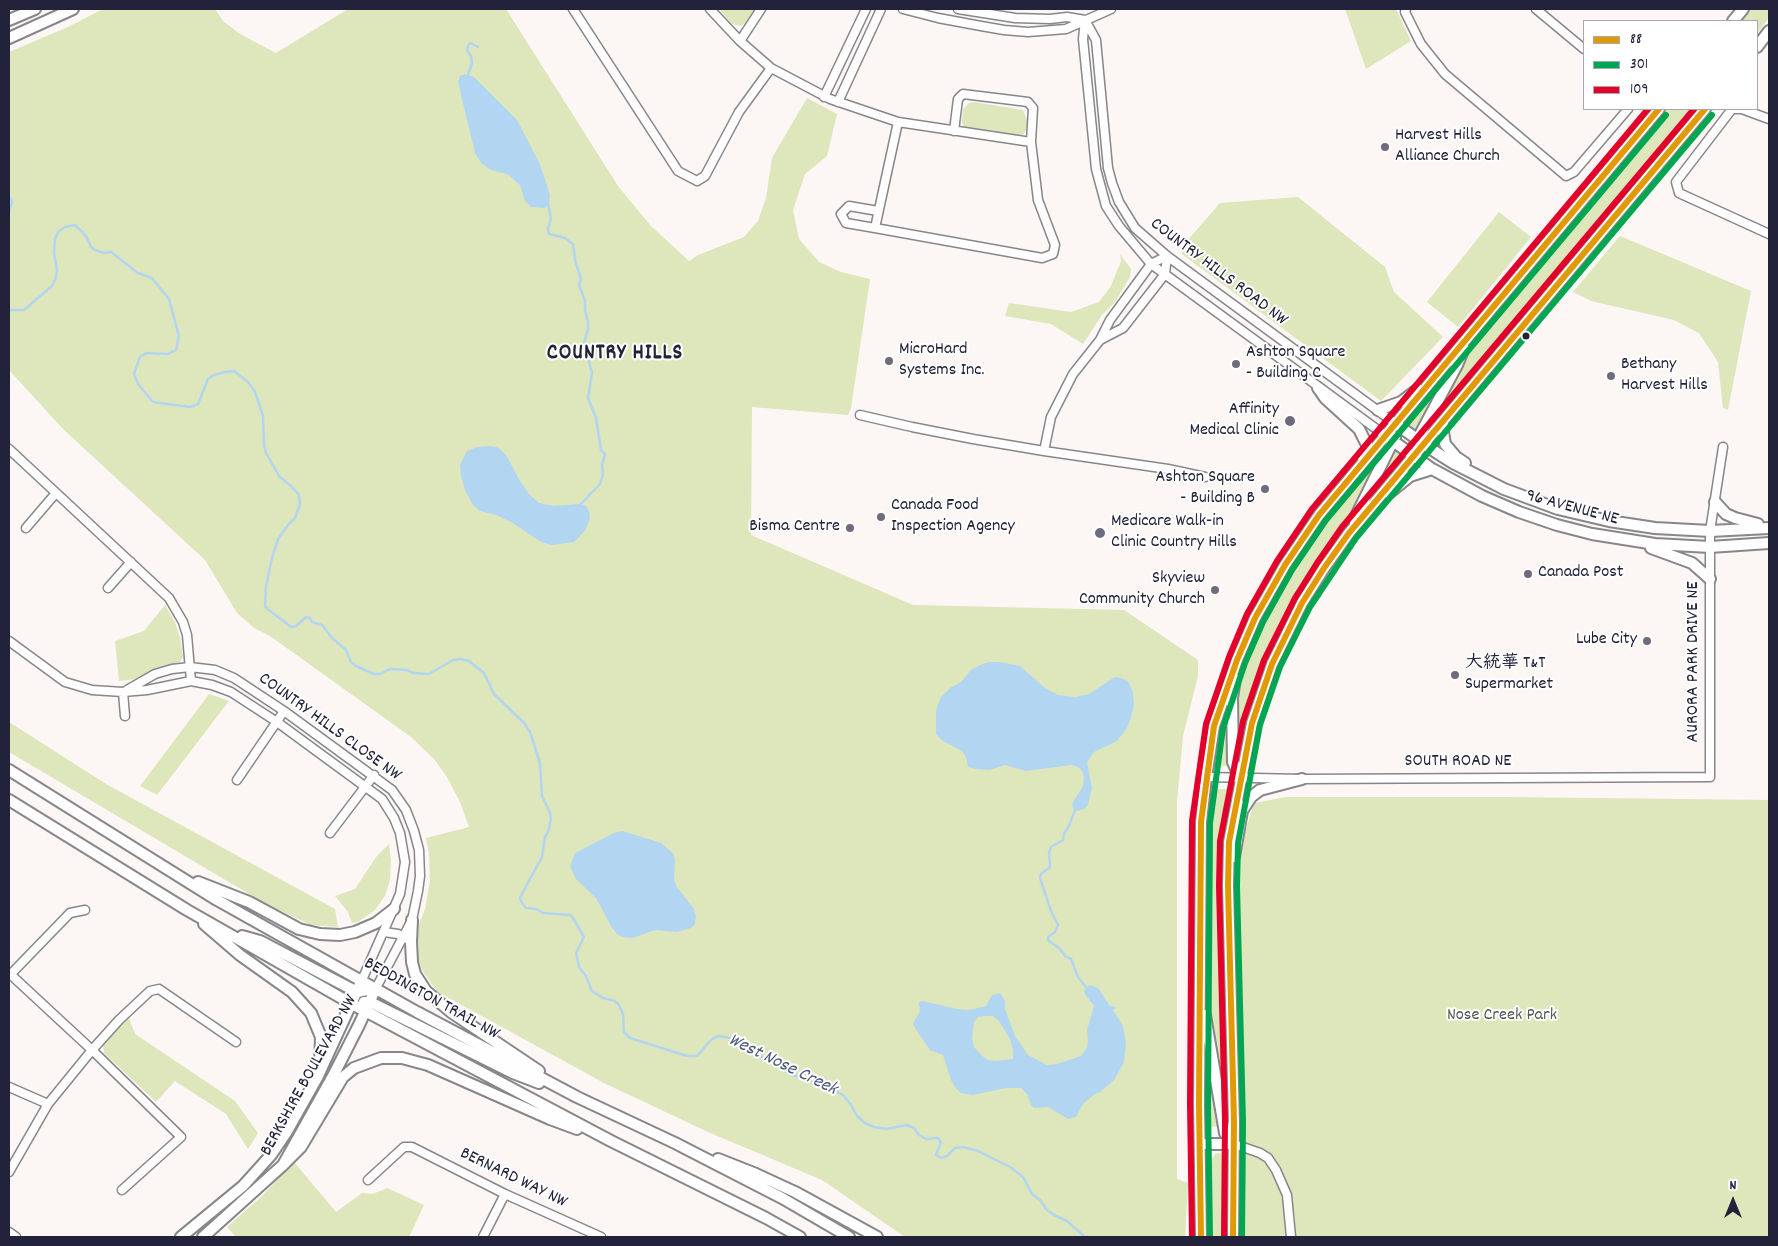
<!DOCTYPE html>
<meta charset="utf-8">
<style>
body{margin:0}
#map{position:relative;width:1778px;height:1246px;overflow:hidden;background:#fcf6f5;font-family:Dekko,sans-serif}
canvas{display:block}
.frame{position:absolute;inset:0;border:10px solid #22223b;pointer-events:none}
.legend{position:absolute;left:1583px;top:20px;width:175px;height:90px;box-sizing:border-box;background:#fff;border:1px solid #a7a7b1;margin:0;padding:6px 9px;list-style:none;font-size:15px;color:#22223b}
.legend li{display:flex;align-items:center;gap:10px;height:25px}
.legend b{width:25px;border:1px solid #a7a7b1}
.north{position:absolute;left:1708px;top:1176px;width:50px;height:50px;-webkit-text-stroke:4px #fff;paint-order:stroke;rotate:0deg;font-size:14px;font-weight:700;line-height:20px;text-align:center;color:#22223b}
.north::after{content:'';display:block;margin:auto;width:18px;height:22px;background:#22223b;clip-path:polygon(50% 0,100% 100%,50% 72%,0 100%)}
</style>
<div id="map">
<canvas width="1778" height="1246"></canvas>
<div class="frame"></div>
<ul class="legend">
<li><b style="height:6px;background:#e29906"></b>88</li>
<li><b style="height:6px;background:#00a651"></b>301</li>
<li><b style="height:6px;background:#e4002b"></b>109</li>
</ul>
<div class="north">N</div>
</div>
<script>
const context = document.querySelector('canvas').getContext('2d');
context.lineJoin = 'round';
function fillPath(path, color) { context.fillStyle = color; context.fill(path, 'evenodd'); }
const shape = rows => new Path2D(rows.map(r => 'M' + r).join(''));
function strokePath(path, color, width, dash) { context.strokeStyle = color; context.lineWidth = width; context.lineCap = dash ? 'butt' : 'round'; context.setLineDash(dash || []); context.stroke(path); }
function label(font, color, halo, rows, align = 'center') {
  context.font = font + ' Dekko,"LXGW WenKai TC",sans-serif'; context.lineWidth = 4; context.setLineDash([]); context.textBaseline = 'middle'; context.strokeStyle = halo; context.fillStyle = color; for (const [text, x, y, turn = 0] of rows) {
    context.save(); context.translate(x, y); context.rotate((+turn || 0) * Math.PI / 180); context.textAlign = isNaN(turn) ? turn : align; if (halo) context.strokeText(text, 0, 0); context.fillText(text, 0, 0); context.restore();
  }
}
const green = shape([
 [103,9,215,9,223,21,240,34,276,53,348,9,506,9,618,186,651,226,689,261,698,255,744,237,758,221,766,198,772,158,807,98,837,114,827,156,805,174,793,210,799,239,819,262,841,272,870,279,851,408,848,415,752,407,751,535,913,605,1124,610,1198,660,1198,676,1183,736,1177,801,1177,1179,1188,1183,1185,1237,905,1237,822,1180,708,1132,604,1083,438,992,433,986,422,970,419,961,417,960,415,955,416,932,425,909,430,881,429,854,426,838,469,827,460,802,447,777,434,759,411,737,270,636,254,628,237,613,205,560,63,429,9,370,9,52,68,27],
 [719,9,755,9,745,23,741,26,732,24],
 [1345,9,1396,9,1411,41,1366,69],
 [1748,9,1769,9,1769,17,1757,34,1757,21,1738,21],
 [974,102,1023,110,1028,122,1027,129,1024,134,1019,136,968,130,963,126,962,121,963,109,969,103],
 [1665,109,1696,109,1483,364,1436,420,1434,420,1474,343,1593,193],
 [1298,197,1385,267,1394,292,1443,337,1381,401,1183,255,1180,249,1220,203],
 [1499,212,1531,237,1458,327,1427,302],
 [1620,236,1751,291,1728,410,1723,408,1718,362,1699,333,1674,320,1591,301,1573,292],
 [1120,254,1131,269,1130,277,1115,302,1102,315,1083,344,1051,324,1005,316,1009,303,1071,312,1099,302,1111,286,1121,261],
 [1445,373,1446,375,1414,433,1402,423],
 [1392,449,1404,457,1373,496,1372,493],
 [1382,453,1338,539,1318,565,1298,597,1276,640,1250,705,1239,744,1235,744,1236,683,1239,666,1266,603,1318,522,1364,468,1376,455],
 [165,605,175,622,180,638,183,657,180,662,175,664,162,667,135,679,119,681,115,641,144,631],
 [209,694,229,701,157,795,140,786],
 [1226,706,1228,766,1213,766,1212,758],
 [9,722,106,784,335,909,338,927,311,925,266,904,9,752],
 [1217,789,1230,789,1223,837,1220,869,1222,996,1227,1107,1224,1107,1204,986,1204,831,1211,800],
 [1286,797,1505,797,1769,800,1769,1237,1241,1237,1241,1121,1236,1018,1235,903,1241,845,1254,803],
 [389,844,391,860,390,880,385,896,375,910,358,922,352,923,348,912,335,896,355,889,376,857],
 [129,1018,135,1034,235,1101,258,1133,248,1149,226,1114,175,1081,156,1102,104,1053,103,1043],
 [1206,1056,1220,1127,1205,1126,1204,1058],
 [1219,1153,1227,1154,1226,1237,1205,1237,1205,1187,1212,1159,1215,1154],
 [294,1162,336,1212,362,1193,373,1194,387,1188,424,1205,409,1237,236,1237,227,1227,260,1198]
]);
const water = shape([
 [465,74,474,77,517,120,540,164,550,195,549,203,545,208,531,207,525,201,520,185,507,174,491,170,481,163,475,153,458,82,460,76],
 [489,446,497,447,506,455,520,481,529,494,539,503,553,506,579,504,586,506,589,511,590,518,586,529,581,535,574,542,552,545,541,542,513,523,496,515,480,511,473,505,465,490,461,476,460,465,467,451,477,447],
 [989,662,1000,662,1020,666,1045,688,1058,695,1075,697,1089,694,1115,677,1121,678,1128,681,1133,693,1134,706,1130,720,1127,728,1117,741,1094,752,1087,762,1092,788,1088,805,1084,809,1077,811,1073,808,1072,804,1083,786,1084,777,1083,772,1078,767,1071,765,1026,771,1005,765,990,770,975,769,968,767,966,757,962,751,943,741,936,734,936,710,941,697,950,688,961,682,971,670,980,665],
 [622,831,661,843,673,853,675,860,674,880,677,887,694,909,696,917,695,924,691,928,677,932,655,930,633,938,622,937,617,934,611,926,596,898,576,879,570,866,575,853,614,833],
 [1090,985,1098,988,1110,1006,1116,1007,1113,1010,1123,1026,1126,1044,1124,1062,1114,1080,1099,1093,1095,1094,1083,1104,1076,1117,1068,1119,1048,1107,1034,1108,1031,1105,1027,1094,1021,1088,1006,1088,973,1095,961,1093,955,1087,951,1080,943,1055,930,1050,915,1028,913,1023,919,1013,920,1008,918,1003,922,1001,957,1009,969,1010,986,1006,992,995,1000,993,1005,1001,1005,1009,1015,1036,1028,1055,1047,1065,1057,1064,1081,1056,1086,1049,1088,1042,1087,1030,1094,1006,1085,994,1084,990],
 [984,1016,993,1016,999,1021,1010,1039,1013,1050,1013,1059,995,1061,988,1060,981,1055,974,1047,972,1038,974,1022,978,1017]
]);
const stream = shape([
 [468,75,472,63,471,56,467,50,468,46,470,43,478,47],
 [9,196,12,202,9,212],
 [548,204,551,218,548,228,549,234,565,238,573,244,575,260,581,279,579,285,585,301,585,310,588,322,588,329,584,343,592,373,588,398,596,418,601,450,605,454,602,465,603,474,600,484,581,504],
 [9,310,24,310,52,286,56,278,57,270,54,254,55,239,58,232,65,227,75,225,86,236,91,247,95,250,104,253,111,252,138,273,152,278,169,299,179,336,176,350,168,354,146,353,140,357,134,374,138,384,153,402,190,407,198,404,208,379,214,375,225,372,234,371,248,382,255,392,263,416,264,445,266,453,279,476,293,488,299,495,300,504,295,518,288,525,278,539,272,558,266,586,265,607,291,627,296,626,306,617,310,618,312,622,322,625,332,638,346,650,351,662,356,666,374,674,380,674,390,669,407,670,413,673,429,674,453,660,460,659,469,661,484,673,494,694,524,723,530,732,540,763,542,796,550,813,551,820,548,832,545,837,542,857,523,892,520,898,522,903,526,908,537,909,543,913,570,915,573,918,584,937,576,953,579,967,586,976,592,991,603,998,615,1001,619,1005,623,1014,624,1032,630,1038,687,1056,697,1056,712,1039,719,1036,730,1038,790,1074,832,1088,844,1096,851,1105,857,1116,865,1123,874,1127,887,1129,906,1125,914,1128,919,1135,926,1139,938,1138,941,1142,936,1155,941,1158,947,1156,955,1148,963,1147,978,1151,1010,1167,1023,1177,1032,1194,1040,1200,1047,1210,1054,1215,1067,1221,1085,1237],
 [1075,810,1069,826,1064,834,1063,840,1051,847,1049,853,1050,867,1041,874,1040,878,1051,911,1058,925,1055,932,1048,937,1048,940,1060,949,1065,956,1071,959,1078,977,1086,987]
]);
const minor = shape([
 [573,9,678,171,697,181,705,176,739,112,771,68],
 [710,9,740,41,771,68,830,99,898,122,1031,142],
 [903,9,938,18,981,26,1004,30,1028,32,1066,29,1111,9],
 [958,9,1015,18,1050,19,1067,17,1085,20],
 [1406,9,1405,12,1421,44,1445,74,1566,176,1574,172,1628,109],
 [1536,9,1584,49],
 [1085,20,1083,39,1096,169,1106,206,1119,226,1151,264,1386,436],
 [1085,20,1096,40,1108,168,1112,183,1119,202,1135,228,1167,256,1396,424],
 [740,41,761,9],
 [824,97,866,9],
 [838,102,881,9],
 [1769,119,1742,109,1732,109,1676,182,1679,193,1769,234],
 [898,122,875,228,1042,258,1053,254,1055,245,1038,200,1031,142,1033,108,1028,102,963,94,958,99,954,131],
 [875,228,846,223,841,214,849,206,878,211],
 [1100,340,1123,328,1165,274,1167,256],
 [860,415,912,427,973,439,1044,451,1168,469,1205,477],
 [9,449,169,598,183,622,187,635,191,681],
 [1044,451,1051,417,1073,374,1100,340,1110,320,1151,264,1167,256],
 [26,528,56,493],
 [108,588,131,562],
 [9,641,65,682,92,690,123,692,147,690,191,681,212,685,231,692,277,722,382,799,394,818,400,833,405,862,400,894,362,980],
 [127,690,155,674,172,669,190,667,215,670,234,678,284,711,392,790,406,810,414,831,419,850,420,876,418,891,412,920,376,988],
 [123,692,125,716],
 [1206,777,1302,779,1710,777,1710,531,1723,447],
 [237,780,284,711],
 [330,833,374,775],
 [384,932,398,934,407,939],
 [9,973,92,1050,48,1104,9,1172],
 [9,976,70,913,85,910],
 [9,1087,48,1104],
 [1234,1144,1260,1153,1268,1158,1276,1170,1287,1195,1291,1237],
 [368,1180,404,1147,412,1147,505,1194,601,1237],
 [122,1190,181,1137,92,1050,119,1020,150,991,159,989,236,1042],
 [9,1232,16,1237],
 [483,1237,505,1194]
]);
const major = shape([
 [9,20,35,9],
 [1733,21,1743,9],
 [9,38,73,9],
 [1757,47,1769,31],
 [1318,388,1325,398,1359,429,1368,447,1363,459],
 [1378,410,1401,402,1418,389],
 [1443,422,1443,432,1445,444,1456,457,1465,463],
 [1396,424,1431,449,1453,463,1504,489,1558,509,1609,521,1655,528,1710,531,1769,528],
 [1386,436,1432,469,1482,496,1519,512,1557,525,1592,534,1655,544,1710,547,1769,543],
 [1415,444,1457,365,1464,348],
 [1389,493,1410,476,1432,469],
 [1715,502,1726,514,1735,518,1758,524],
 [1354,520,1395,437],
 [1651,548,1692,563,1710,579],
 [1235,679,1232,698,1233,762,1240,778],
 [9,770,217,900,417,1012,577,1097,675,1143,782,1198,849,1237],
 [9,800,187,910,352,1004,611,1141,766,1218,800,1237],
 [1234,857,1242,811,1251,797,1260,790,1302,779],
 [198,882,249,902,299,929,320,934,340,935,355,932,376,923,394,909],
 [412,920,411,942,412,962,415,974,426,991,451,1012,539,1071],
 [204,924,240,955,292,992,311,1013,321,1037,320,1065],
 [242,936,260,941,357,992,376,988],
 [364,1002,370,1002,513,1073,539,1083],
 [1205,1015,1225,1133,1234,1144],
 [1200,1144,1234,1144],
 [718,1159,756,1174,795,1192,877,1237],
 [283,1165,301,1147,343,1077,354,1068,381,1058,402,1058,428,1065,550,1119,577,1129],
 [181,1237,243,1186,271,1155,286,1133,318,1076,362,980],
 [203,1237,283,1165,333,1076,359,1025,376,988],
 [1201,1237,1199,1104,1201,822,1206,777,1214,726,1237,660,1255,618,1285,565,1319,515,1659,109],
 [1233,1237,1234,1122,1228,886,1229,842,1252,723,1272,664,1302,603,1324,568,1349,533,1705,109]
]);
const bus1 = shape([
 [1201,1237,1199,1104,1201,822,1214,726,1237,660,1255,618,1285,565,1319,515,1659,109],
 [1233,1237,1234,1122,1228,886,1229,842,1252,723,1272,664,1302,603,1324,568,1349,533,1705,109]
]);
const bus2 = shape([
 [1210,1237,1208,1104,1210,823,1223,728,1245,663,1263,622,1292,570,1326,520,1666,115],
 [1242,1237,1243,1122,1237,886,1238,843,1260,725,1280,667,1310,607,1356,538,1712,115]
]);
const bus3 = shape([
 [1192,1237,1190,1104,1192,821,1206,724,1229,657,1247,614,1277,561,1312,509,1648,109],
 [1224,1237,1225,1122,1219,886,1220,841,1243,721,1264,660,1295,598,1317,563,1342,527,1694,109]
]);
const markers = [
 [1385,147,5,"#6e6c7c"],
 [1526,336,4.5,"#22223b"],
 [889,361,5,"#6e6c7c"],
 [1236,364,5,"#6e6c7c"],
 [1611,376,5,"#6e6c7c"],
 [1290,421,6,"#6e6c7c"],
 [1265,489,5,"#6e6c7c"],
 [881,517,5,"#6e6c7c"],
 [850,528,5,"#6e6c7c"],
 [1100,533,6,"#6e6c7c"],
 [1528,574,5,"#6e6c7c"],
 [1215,590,5,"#6e6c7c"],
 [1647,641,5,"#6e6c7c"],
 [1455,675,5,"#6e6c7c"]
];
const poiNames = [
 ["Harvest Hills",1395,137],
 ["Alliance Church",1395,158],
 ["MicroHard",899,351],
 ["Systems Inc.",899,372],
 ["Ashton Square",1246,354],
 ["- Building C",1246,375],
 ["Bethany",1621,366],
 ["Harvest Hills",1621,387],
 ["Affinity",1279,411,"right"],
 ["Medical Clinic",1279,432,"right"],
 ["Ashton Square",1255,479,"right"],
 ["- Building B",1255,500,"right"],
 ["Canada Food",891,507],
 ["Inspection Agency",891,528],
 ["Medicare Walk-in",1111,523],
 ["Clinic Country Hills",1111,544],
 ["Bisma Centre",840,528,"right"],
 ["Canada Post",1538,574],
 ["Skyview",1205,580,"right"],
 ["Community Church",1205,601,"right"],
 ["Lube City",1637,641,"right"],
 ["大統華 T&T",1465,665],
 ["Supermarket",1465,686]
];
const streetNames = [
 ["COUNTRY HILLS ROAD NW",1218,273,37],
 ["96 AVENUE NE",1572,509,15],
 ["AURORA PARK DRIVE NE",1695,662,-90],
 ["COUNTRY HILLS CLOSE NW",329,728,36],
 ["SOUTH ROAD NE",1458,763],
 ["BEDDINGTON TRAIL NW",431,1000,29],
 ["BERKSHIRE BOULEVARD NW",310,1076,-61],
 ["BERNARD WAY NW",513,1179,26]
];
const parkNames = [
 ["Nose Creek Park",1502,1017]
];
const waterNames = [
 ["West Nose Creek",782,1066,26]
];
const districtNames = [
 ["COUNTRY HILLS",615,355]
];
fillPath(green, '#dee6bb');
fillPath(water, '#b2d5f2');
strokePath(stream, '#b2d5f2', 2.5);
strokePath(minor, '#88868a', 11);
strokePath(major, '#88868a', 14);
strokePath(minor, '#fffefe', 8);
strokePath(major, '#fffefe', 10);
strokePath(bus1, '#e29906', 6);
strokePath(bus2, '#00a651', 6);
strokePath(bus3, '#e4002b', 6);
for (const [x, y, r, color] of markers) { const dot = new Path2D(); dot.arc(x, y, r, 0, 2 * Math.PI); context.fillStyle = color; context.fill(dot); strokePath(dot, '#fff', 2); }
label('18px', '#22223b', '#fff', poiNames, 'left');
label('18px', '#22223b', '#fff', streetNames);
label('18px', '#535953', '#fff', parkNames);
label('italic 19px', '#4a5c7b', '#fff', waterNames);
context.letterSpacing = '1px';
label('bold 22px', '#22223b', '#fff', districtNames);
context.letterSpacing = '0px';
</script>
